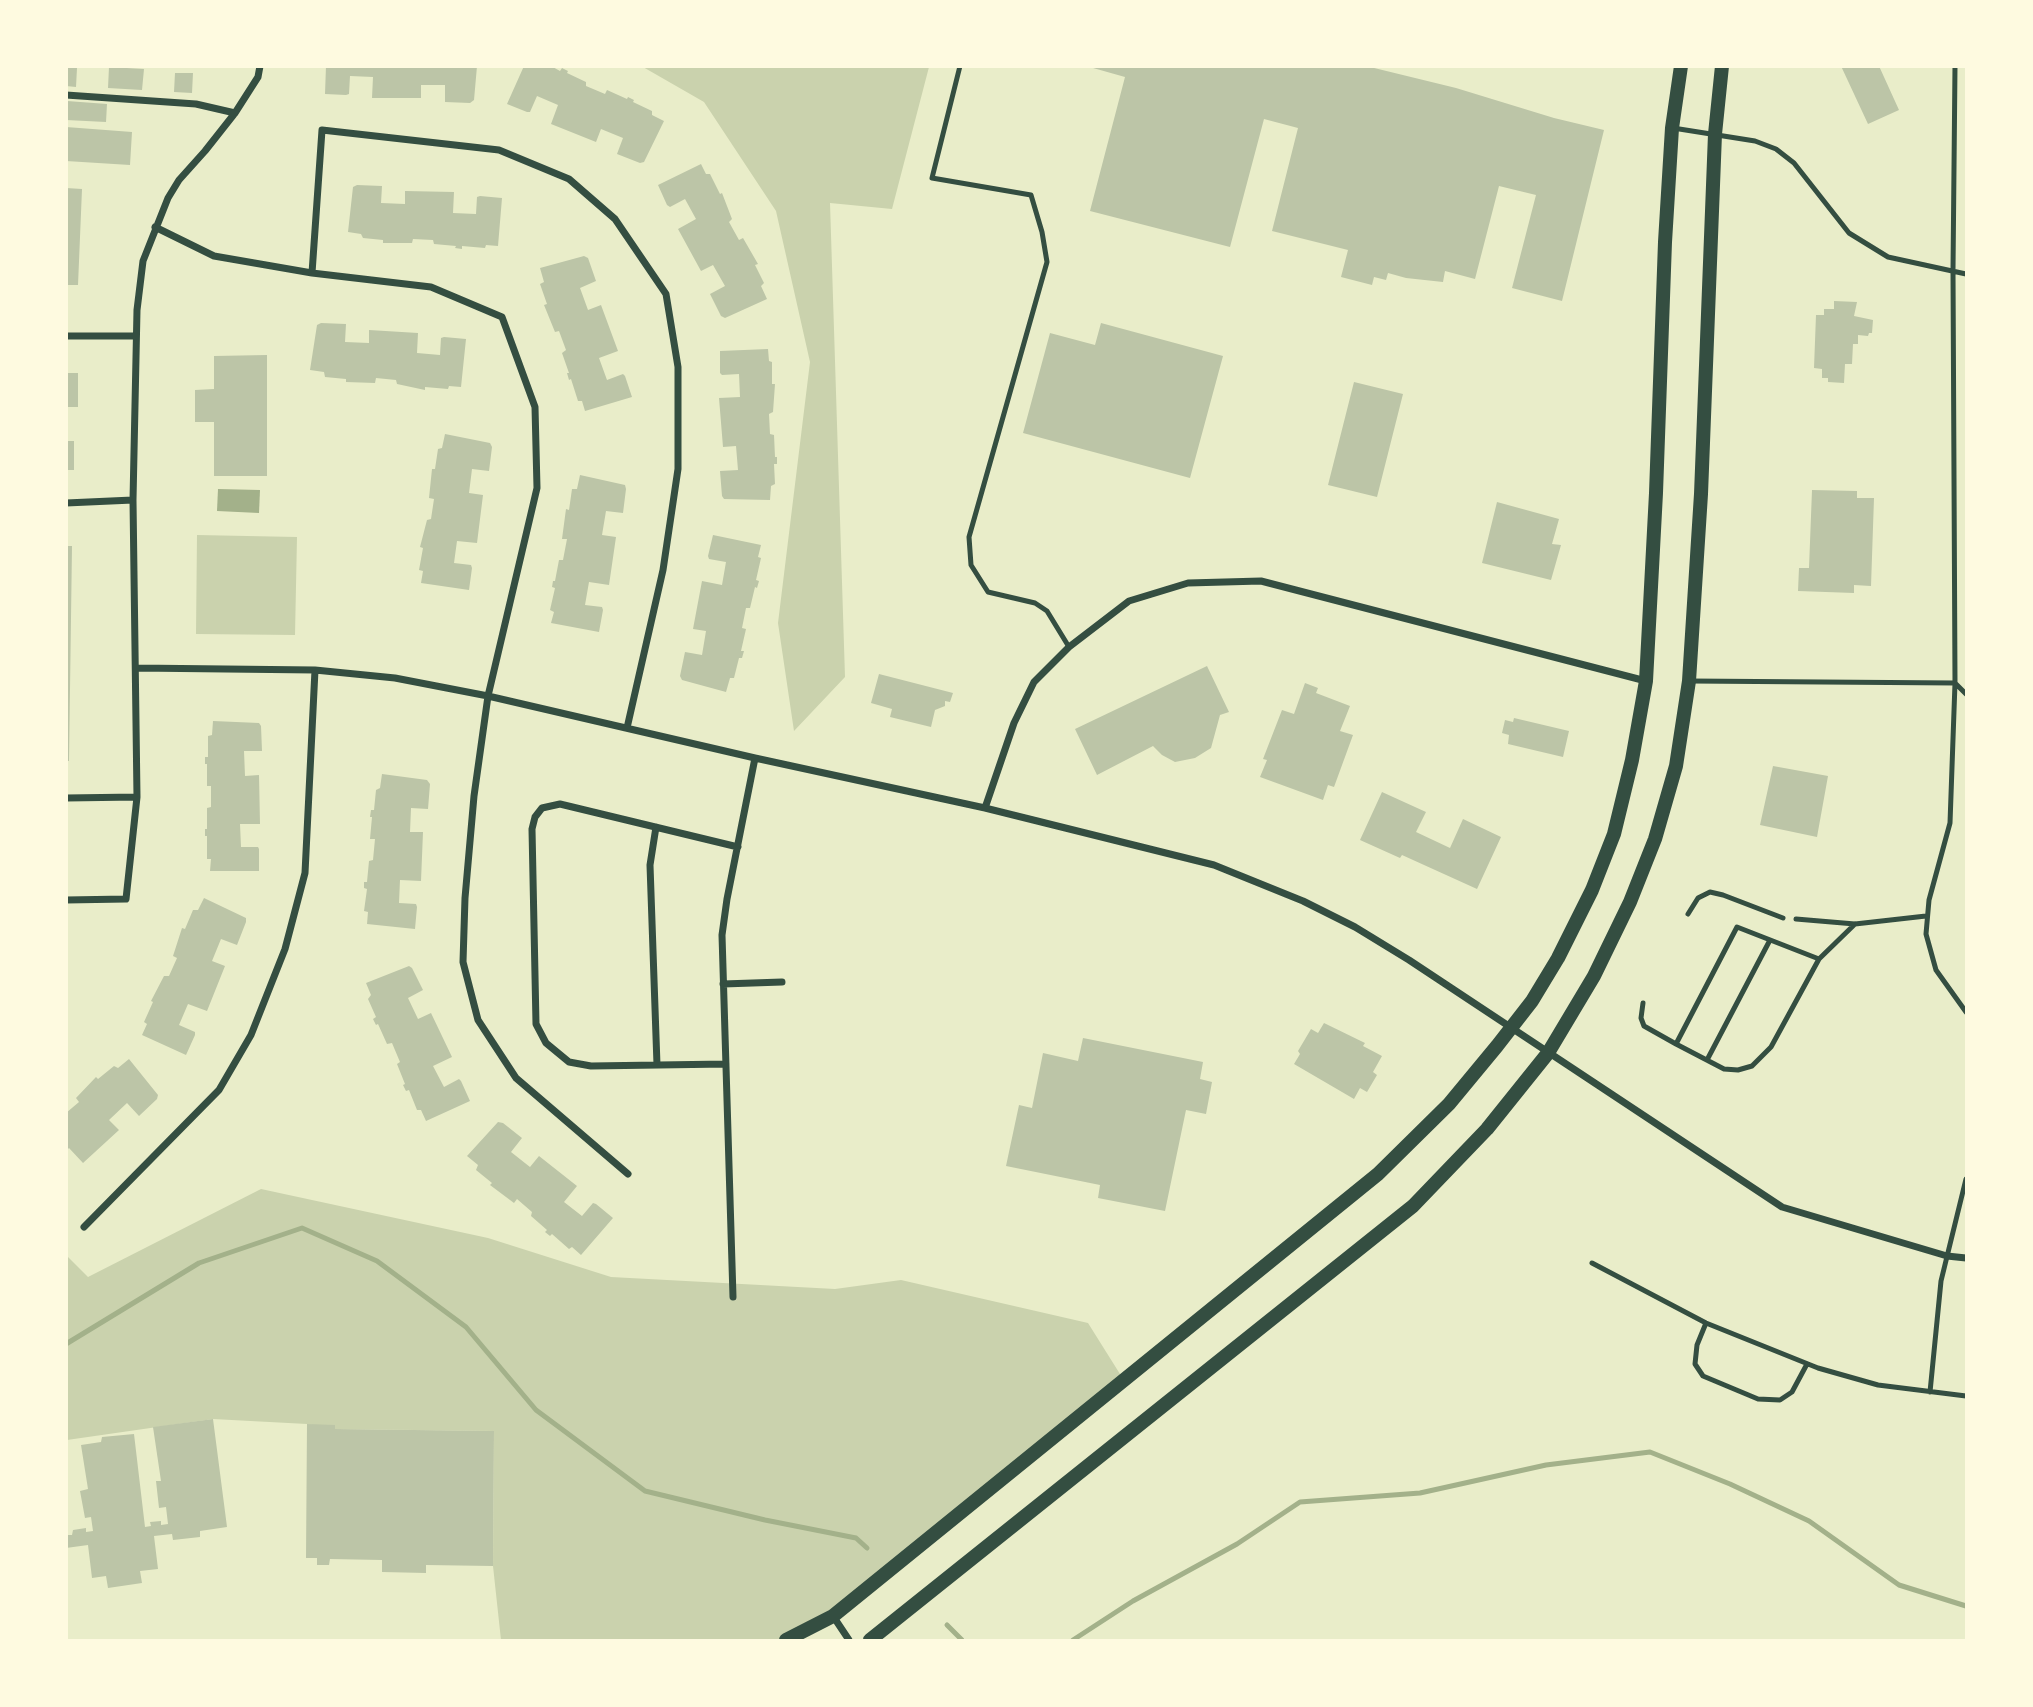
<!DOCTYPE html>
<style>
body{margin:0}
#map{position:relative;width:2033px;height:1707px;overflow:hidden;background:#e9edc9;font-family:Mulish,sans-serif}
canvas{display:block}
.frame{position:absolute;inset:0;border:68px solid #fefae0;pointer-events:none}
</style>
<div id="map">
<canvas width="2033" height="1707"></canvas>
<div class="frame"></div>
</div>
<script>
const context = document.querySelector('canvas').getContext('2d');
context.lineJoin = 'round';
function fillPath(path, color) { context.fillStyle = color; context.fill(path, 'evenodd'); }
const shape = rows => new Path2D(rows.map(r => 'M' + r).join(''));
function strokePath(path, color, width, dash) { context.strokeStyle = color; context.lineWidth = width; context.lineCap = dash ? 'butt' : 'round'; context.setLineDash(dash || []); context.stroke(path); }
const green = shape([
 [643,67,929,67,892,209,830,203,845,677,794,731,778,623,810,362,776,211,704,102],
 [197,535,297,537,295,635,196,634],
 [261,1189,488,1238,611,1277,835,1289,901,1280,1088,1323,1125,1382,833,1616,786,1640,501,1640,493,1566,494,1431,335,1429,307,1424,213,1419,67,1440,67,1256,88,1277]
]);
const water = shape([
 [218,489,260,490,259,513,217,511]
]);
const stream = shape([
 [66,1344,199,1263,302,1228,377,1261,466,1327,536,1410,645,1491,765,1520,856,1538,867,1548],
 [947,1625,962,1640],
 [1073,1640,1133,1601,1237,1544,1300,1502,1420,1493,1546,1465,1650,1452,1730,1484,1809,1521,1899,1585,1966,1606]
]);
const building = shape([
 [326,66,477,66,474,100,470,103,445,102,445,85,421,85,421,98,372,98,373,77,350,76,349,94,346,95,325,94],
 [524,66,551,66,560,71,562,68,568,71,567,73,586,82,586,86,605,94,607,90,627,99,628,97,634,100,633,102,652,111,652,115,664,121,644,162,640,163,617,154,623,138,601,129,596,142,551,124,558,105,537,96,530,112,527,112,507,104],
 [1086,66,1366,66,1456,88,1554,118,1604,130,1562,301,1512,288,1536,195,1499,186,1475,279,1445,271,1443,282,1406,278,1388,273,1386,280,1374,277,1372,285,1341,277,1348,250,1272,231,1298,128,1264,119,1230,247,1090,211,1125,77],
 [1841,66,1879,66,1899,110,1868,124],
 [66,67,77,68,76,87,66,86],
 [109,67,144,69,142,90,108,88],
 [175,73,193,73,192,93,174,92],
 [67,101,107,104,106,122,66,120],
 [66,127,132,132,130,165,66,161],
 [701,164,706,174,710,174,720,194,722,193,732,219,729,222,739,240,743,238,758,264,755,265,764,283,761,286,767,299,725,318,721,316,710,294,725,286,713,265,701,271,678,229,696,219,685,199,670,207,667,205,658,185],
 [357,185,382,186,381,203,405,204,405,191,454,192,453,213,476,214,477,197,480,196,502,198,498,246,486,245,485,248,462,246,462,249,455,248,456,246,434,244,433,240,413,239,412,243,383,243,383,240,363,238,361,234,348,232,353,187],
 [66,188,82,189,78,285,66,285],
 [584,256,588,258,596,281,580,288,588,310,601,305,618,351,599,358,607,380,623,374,625,376,632,397,585,411,582,401,578,401,571,379,569,380,567,373,569,373,562,353,566,350,559,331,555,332,544,305,547,304,540,284,544,282,540,268],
 [1834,301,1857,302,1854,316,1873,320,1872,333,1869,333,1868,336,1858,335,1858,344,1853,344,1852,364,1845,364,1844,383,1828,382,1828,378,1822,378,1822,369,1814,368,1816,315,1824,315,1824,309,1834,309],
 [321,323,346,324,345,342,369,343,369,330,418,333,417,353,440,355,441,338,444,337,466,339,461,387,449,386,448,389,425,387,425,390,397,384,396,380,376,378,375,383,346,382,346,379,325,377,324,372,310,370,317,325],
 [1101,323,1223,356,1190,478,1023,433,1050,333,1095,345],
 [768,349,769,361,772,362,772,384,775,384,773,412,769,414,770,434,774,435,775,457,777,457,777,464,774,464,775,484,771,486,770,500,724,499,722,496,720,471,738,470,736,446,723,447,719,398,740,397,739,374,722,375,720,373,720,351],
 [267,355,267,476,214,476,214,422,195,422,195,390,214,389,214,356],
 [66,373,78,373,78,407,66,407],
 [1354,382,1403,394,1377,497,1328,485],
 [445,434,490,443,492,447,489,471,472,469,469,493,483,495,477,543,457,541,454,563,471,565,472,568,469,590,421,583,423,571,419,570,423,548,420,547,427,520,431,519,434,499,429,498,432,469,435,469,438,449,442,448],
 [66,441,74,441,74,470,66,470],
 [580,475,625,485,626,489,623,513,606,511,602,535,616,537,609,585,589,582,585,605,602,607,603,610,599,632,551,623,554,612,550,610,555,588,552,587,553,581,555,581,559,560,563,560,567,539,562,539,566,509,569,510,572,489,577,489],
 [1812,490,1857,491,1857,498,1874,498,1871,586,1854,585,1854,593,1798,591,1799,568,1809,568],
 [1497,502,1559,519,1552,544,1561,545,1551,580,1482,563],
 [713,535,761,545,758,557,761,558,756,580,759,581,757,588,755,587,750,608,746,608,742,628,746,629,741,651,744,651,742,658,739,658,734,678,730,678,726,692,682,680,680,676,685,652,702,655,706,631,693,629,702,581,722,585,726,562,709,559,708,556],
 [66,546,72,546,69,761,66,761],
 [1207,666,1229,712,1220,715,1211,748,1195,758,1175,762,1162,755,1153,746,1097,775,1075,729],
 [879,674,953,693,950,702,945,701,945,706,935,710,931,727,890,717,892,709,871,703],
 [1305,683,1318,688,1316,693,1350,706,1340,731,1353,735,1334,787,1328,785,1323,800,1260,777,1267,760,1263,759,1282,710,1294,714],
 [1514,718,1569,731,1563,757,1508,744,1509,735,1502,733,1505,720,1513,722],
 [213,721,259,723,261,726,262,751,244,751,245,776,259,775,260,824,240,824,241,847,258,847,259,849,259,871,210,871,211,859,207,859,207,836,205,836,205,829,207,829,207,808,211,807,211,786,207,786,207,764,205,764,205,757,208,757,208,736,212,735],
 [1773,766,1828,776,1817,837,1760,825],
 [382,774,427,780,430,784,428,809,411,808,410,832,423,832,421,881,400,880,399,903,416,904,417,907,415,929,367,924,368,912,364,911,367,889,364,888,364,882,367,882,369,861,373,860,375,839,370,839,372,817,370,817,371,810,374,810,376,790,380,788],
 [1382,792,1426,812,1416,832,1450,848,1463,819,1501,837,1477,889,1402,855,1400,858,1360,840],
 [204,898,246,918,246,922,237,945,221,939,212,961,225,966,207,1011,188,1004,179,1025,195,1032,195,1035,186,1055,142,1035,147,1024,144,1022,153,1002,151,1001,164,976,169,976,177,958,173,956,182,928,185,929,193,910,198,910],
 [409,966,412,968,423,990,408,998,418,1019,431,1013,452,1057,433,1066,444,1087,459,1079,461,1081,470,1101,426,1121,421,1110,417,1110,409,1090,406,1091,403,1085,405,1084,397,1064,400,1062,392,1043,387,1044,378,1024,376,1025,373,1019,376,1017,368,999,371,995,366,983],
 [1324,1023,1365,1043,1363,1046,1382,1056,1373,1072,1377,1075,1367,1092,1360,1088,1354,1099,1294,1064,1300,1054,1298,1051,1311,1029,1318,1033],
 [1083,1038,1203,1062,1200,1079,1212,1082,1206,1114,1186,1110,1165,1211,1098,1198,1100,1185,1006,1166,1019,1105,1032,1108,1043,1053,1078,1061],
 [129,1059,158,1095,157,1099,139,1116,127,1103,109,1120,119,1130,83,1163,69,1148,66,1151,66,1113,79,1102,76,1098,96,1077,98,1079,114,1066,118,1068],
 [498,1122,503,1123,522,1138,511,1152,530,1167,539,1156,577,1186,564,1202,582,1216,593,1203,596,1204,613,1218,581,1255,572,1247,569,1249,552,1234,550,1236,545,1232,547,1230,531,1216,532,1212,517,1199,514,1203,490,1185,492,1183,476,1170,478,1165,467,1156],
 [213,1419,227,1527,200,1531,200,1537,173,1540,172,1534,154,1536,158,1569,140,1571,142,1583,108,1588,106,1576,92,1578,88,1545,66,1548,66,1535,72,1535,73,1530,86,1528,86,1532,93,1531,91,1517,85,1518,80,1491,88,1489,81,1445,101,1442,102,1437,134,1434,145,1527,151,1526,150,1522,161,1521,161,1525,168,1524,166,1507,159,1508,156,1481,161,1481,153,1427],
 [307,1424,335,1425,335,1429,494,1431,493,1566,426,1565,426,1573,382,1572,382,1560,330,1559,329,1565,317,1565,317,1558,306,1558]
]);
const service = shape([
 [960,66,932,178,1031,195,1042,232,1047,262,969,537,971,565,988,592,1035,603,1047,611,1069,647],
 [1955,66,1953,270,1955,683,1950,823,1929,900,1926,934,1936,970,1966,1012],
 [1673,128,1755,141,1776,149,1794,163,1849,233,1888,257,1966,274],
 [1690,681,1955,683,1966,694],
 [1688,914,1698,898,1710,892,1723,895,1783,918],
 [1796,919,1855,924,1926,916],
 [1643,1003,1641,1018,1644,1026,1676,1044,1724,1069,1738,1070,1752,1066,1771,1047,1819,959,1855,924],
 [1676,1044,1737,927,1819,959],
 [1707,1060,1770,940],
 [1592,1263,1706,1323,1818,1368,1878,1385,1966,1396],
 [1706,1323,1697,1345,1695,1364,1703,1376,1758,1399,1780,1400,1792,1392,1807,1364],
 [1930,1392,1941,1281,1966,1179]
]);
const minor = shape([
 [66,95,196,104,235,113],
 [155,227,214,256,312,273,431,287,502,317,535,407,537,488,488,696,474,796,465,898,463,962,478,1020,516,1078,628,1174],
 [312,273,322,130,499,150,569,179,615,219,666,294,678,367,678,469,663,570,627,728],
 [66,336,136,336],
 [66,503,133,500],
 [136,668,315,670,395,678,488,696,755,758,985,808,1214,865,1303,901,1355,927,1409,960,1782,1207,1947,1256,1966,1258],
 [66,798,137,797],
 [985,808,1014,723,1034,682,1069,647,1129,601,1188,583,1261,581,1646,681],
 [656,827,650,865,657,1065],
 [66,900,126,899,137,797,133,500,137,310,143,261,168,198,179,180,205,151,235,113,258,77,260,66],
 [723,984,782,982],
 [726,1064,591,1066,569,1062,546,1043,536,1024,532,829,535,817,542,808,560,804,738,847],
 [84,1227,219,1090,251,1035,285,949,305,873,315,670],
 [733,1297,722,935,727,899,755,758],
 [833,1616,849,1640]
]);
const secondary = shape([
 [786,1640,833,1616,1378,1174,1449,1104,1497,1046,1532,1001,1558,958,1592,890,1614,834,1632,760,1646,681,1656,493,1665,242,1672,128,1681,66],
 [870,1640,1413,1206,1487,1129,1548,1053,1594,976,1630,902,1655,839,1676,766,1689,681,1701,494,1715,134,1722,66]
]);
fillPath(green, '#cad2ad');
fillPath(water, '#a3b18a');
strokePath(stream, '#a3b18a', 5);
fillPath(building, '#bcc5a7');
strokePath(service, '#344e41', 5);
strokePath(minor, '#344e41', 7);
strokePath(secondary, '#344e41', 14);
</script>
